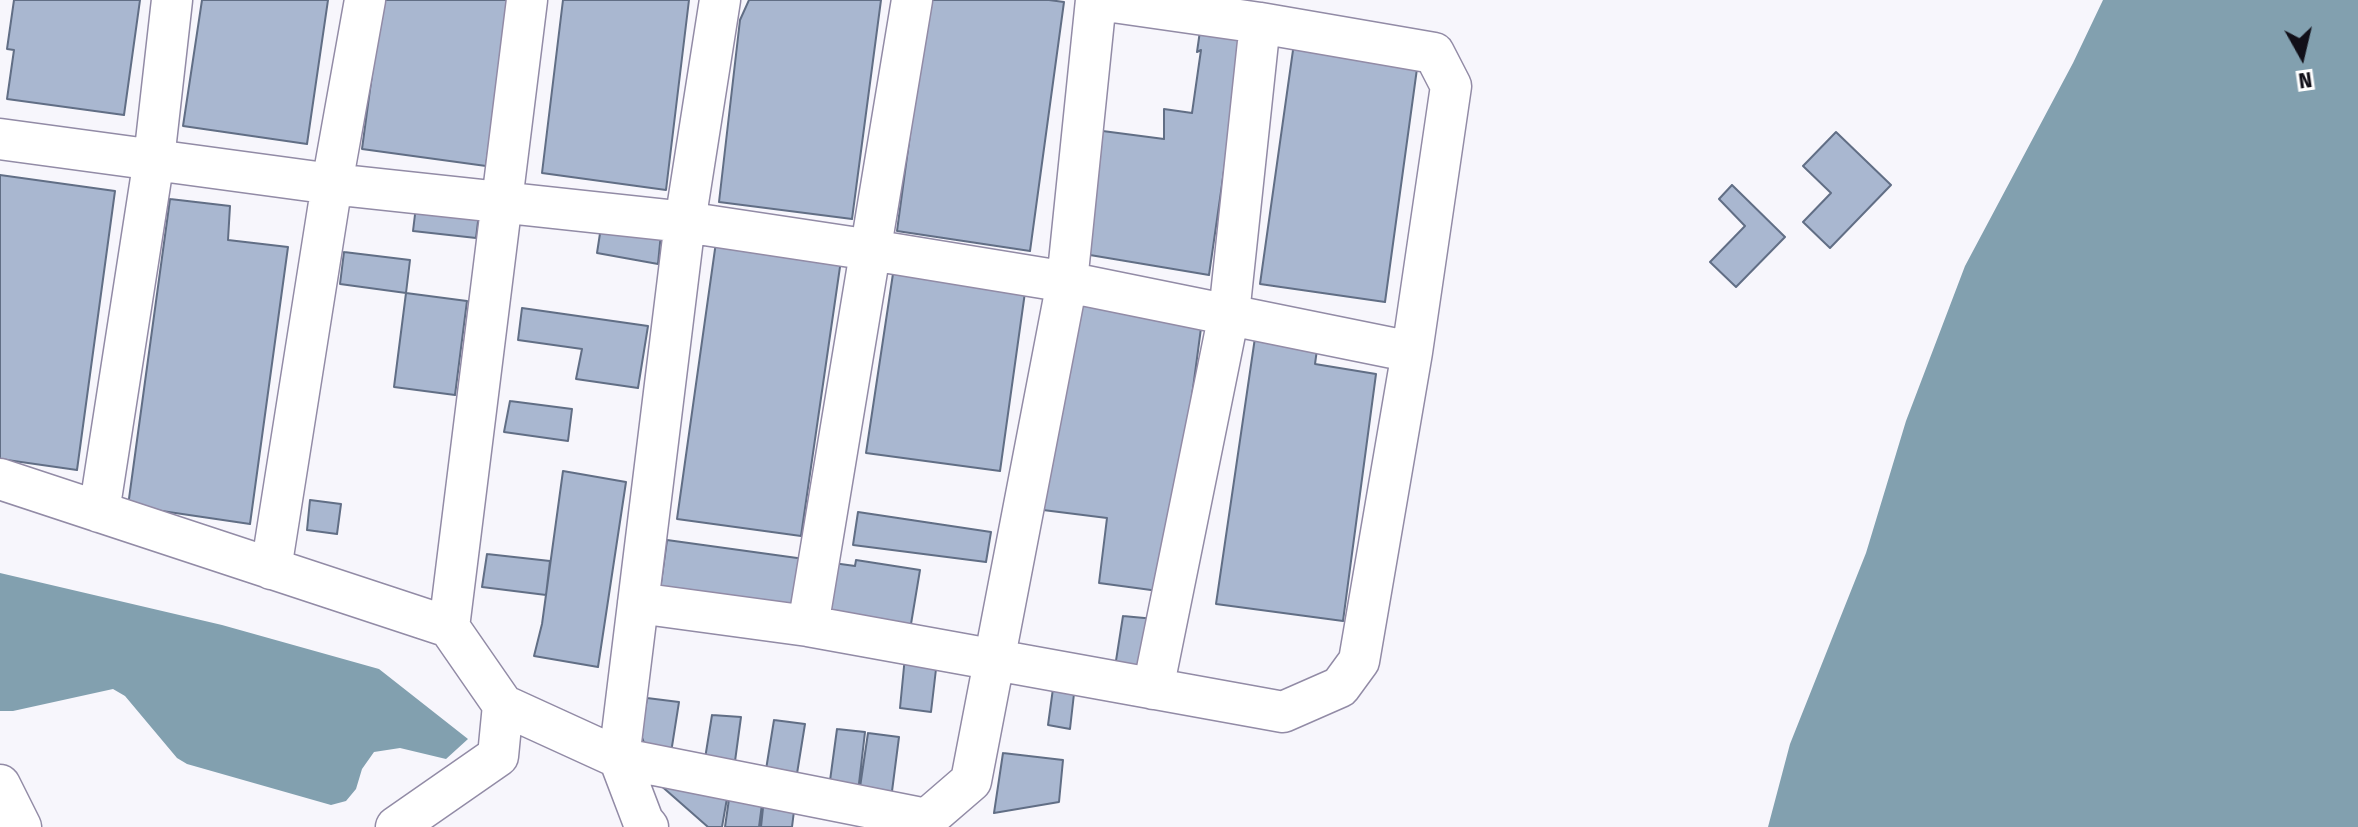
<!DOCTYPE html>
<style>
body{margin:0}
#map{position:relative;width:2358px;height:827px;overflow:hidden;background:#f7f6fc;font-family:"Fira Sans Condensed",sans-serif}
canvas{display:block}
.north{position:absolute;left:2262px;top:16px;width:80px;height:80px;-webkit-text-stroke:6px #fff;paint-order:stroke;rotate:172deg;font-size:22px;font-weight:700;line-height:32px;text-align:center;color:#110f18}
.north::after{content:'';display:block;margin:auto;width:28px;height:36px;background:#110f18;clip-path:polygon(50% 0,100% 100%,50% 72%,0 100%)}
</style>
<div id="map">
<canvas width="2358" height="827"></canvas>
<div class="north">N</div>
</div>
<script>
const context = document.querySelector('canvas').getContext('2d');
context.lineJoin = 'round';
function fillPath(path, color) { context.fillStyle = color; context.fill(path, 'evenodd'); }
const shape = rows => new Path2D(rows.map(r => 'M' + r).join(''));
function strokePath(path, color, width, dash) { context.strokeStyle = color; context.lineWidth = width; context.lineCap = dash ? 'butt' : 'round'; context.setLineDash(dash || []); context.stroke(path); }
const water = shape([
 [2103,0,2358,0,2358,827,1768,827,1790,744,1866,553,1906,421,1965,266,2073,63],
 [0,573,222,625,379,669,468,739,446,759,400,748,374,752,362,769,356,789,346,801,331,805,187,764,177,758,125,696,113,689,13,711,0,711]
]);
const building = shape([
 [14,0,140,0,124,115,7,99,14,50,7,49,14,0],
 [202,0,328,0,307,144,183,126,202,0],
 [382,0,509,0,486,166,362,149,382,0],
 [563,0,689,0,666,190,542,173,563,0],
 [749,0,881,0,852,219,719,202,740,20,749,0],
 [928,0,1049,0,1064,2,1030,251,897,231,928,0],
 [1202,17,1245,25,1209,275,1078,253,1095,130,1164,139,1164,109,1192,113,1201,50,1197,52,1202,17],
 [1295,36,1419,54,1385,302,1260,284,1295,36],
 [1836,132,1891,185,1830,248,1803,222,1831,193,1803,166,1836,132],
 [0,175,115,191,77,470,0,459,0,175],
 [1732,185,1785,237,1736,287,1710,262,1745,226,1719,199,1732,185],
 [417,198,480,205,476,238,413,231,417,198],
 [170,199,230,206,228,240,288,247,250,524,128,506,170,199],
 [601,227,661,233,658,264,597,253,601,227],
 [716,242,841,260,801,536,677,519,716,242],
 [344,252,410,260,406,293,340,284,344,252],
 [894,267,1026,285,1000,471,866,453,894,267],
 [1072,292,1203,313,1166,592,1099,583,1107,518,1043,510,1072,292],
 [406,293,467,301,455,395,394,387,406,293],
 [522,308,648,326,638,388,576,379,582,349,518,340,522,308],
 [1257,324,1319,335,1315,364,1376,374,1343,621,1216,604,1257,324],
 [510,401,572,409,568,441,504,432,510,401],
 [563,471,626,482,598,667,534,656,542,624,563,471],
 [310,500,341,504,337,534,307,530,310,500],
 [858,512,991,532,986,562,853,545,858,512],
 [667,540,855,566,856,560,920,570,909,636,658,604,667,540],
 [487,554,550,561,546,595,482,587,487,554],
 [1123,616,1155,619,1148,672,1115,667,1123,616],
 [906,646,938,652,931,712,900,708,906,646],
 [1055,674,1076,676,1070,729,1048,725,1055,674],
 [647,698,679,702,670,759,650,758,641,735,647,698],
 [712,715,741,717,733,776,703,771,712,715],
 [774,720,805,724,795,786,764,782,774,720],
 [837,729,865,732,858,792,829,788,837,729],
 [868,733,899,737,891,799,859,794,868,733],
 [1003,753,1063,760,1059,802,994,813,1003,753],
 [642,769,730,781,722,827,708,827,642,769],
 [731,785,764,789,759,827,725,827,731,785],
 [765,789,796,795,792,827,761,827,765,789]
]);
const minor = shape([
 [0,139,332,184,685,222,871,250,1067,282,1412,352],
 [0,479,449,627,503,705,498,756,396,827],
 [99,512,154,159,172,0],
 [271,569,332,184,365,0],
 [638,603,808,626,1283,712,1340,687,1359,661,1412,352,1451,86,1434,53,1260,23,1099,0],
 [808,626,912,0],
 [449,627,527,0],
 [1153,689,1229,314,1260,23],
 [503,705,619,758,927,819,971,781,1067,282,1096,0],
 [0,785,21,827],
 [648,827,643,821,619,758,685,222,720,0]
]);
fillPath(water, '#82a0af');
fillPath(building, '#a9b7d0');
strokePath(building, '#616e85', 2);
strokePath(minor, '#928ba6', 43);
strokePath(minor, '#fff', 40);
</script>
